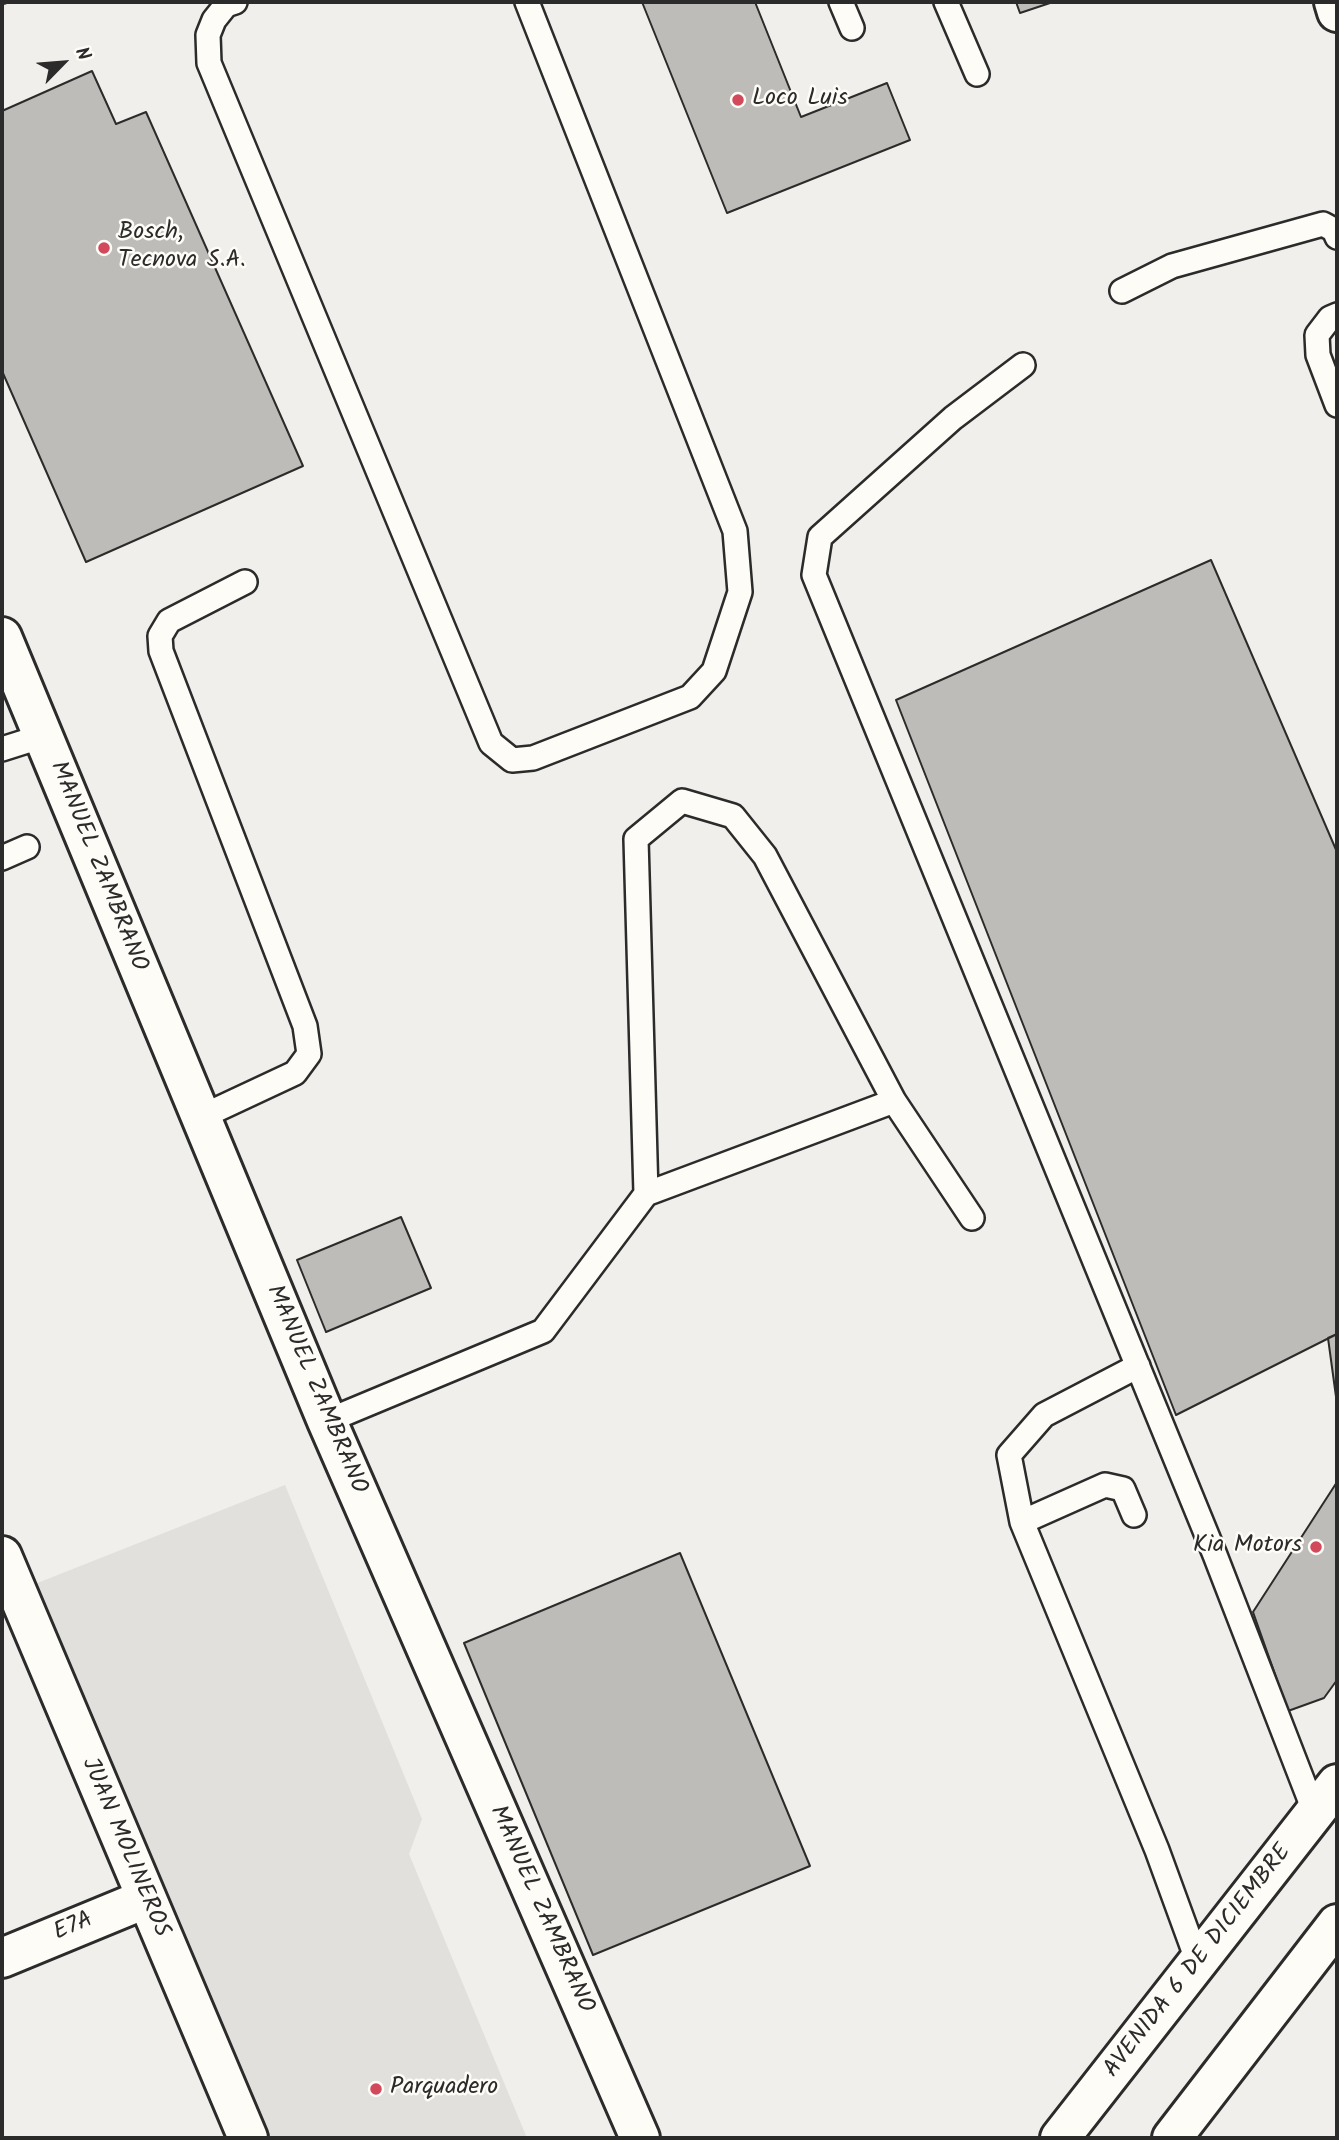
<!DOCTYPE html>
<style>
body{margin:0}
#map{position:relative;width:1339px;height:2140px;overflow:hidden;background:#f0efeb;font-family:Kalam,sans-serif}
canvas{display:block}
.frame{position:absolute;inset:0;border:4px solid #2b2b2b;pointer-events:none}
.north{position:absolute;left:28px;top:28px;width:70px;height:70px;-webkit-text-stroke:5px #fdfcf7;paint-order:stroke;rotate:65deg;font-size:19px;font-weight:700;line-height:28px;text-align:center;color:#2b2b2b}
.north::after{content:'';display:block;margin:auto;width:24px;height:32px;background:#2b2b2b;clip-path:polygon(50% 0,100% 100%,50% 72%,0 100%)}
</style>
<div id="map">
<canvas width="1339" height="2140"></canvas>
<div class="frame"></div>
<div class="north">N</div>
</div>
<script>
const context = document.querySelector('canvas').getContext('2d');
context.lineJoin = 'round';
function fillPath(path, color) { context.fillStyle = color; context.fill(path, 'evenodd'); }
const shape = rows => new Path2D(rows.map(r => 'M' + r).join(''));
function strokePath(path, color, width, dash) { context.strokeStyle = color; context.lineWidth = width; context.lineCap = dash ? 'butt' : 'round'; context.setLineDash(dash || []); context.stroke(path); }
function label(font, color, halo, rows, align = 'center') {
  context.font = font + ' Kalam,sans-serif'; context.lineWidth = 5; context.setLineDash([]); context.textBaseline = 'middle'; context.strokeStyle = halo; context.fillStyle = color; for (const [text, x, y, turn = 0] of rows) {
    context.save(); context.translate(x, y); context.rotate((+turn || 0) * Math.PI / 180); context.textAlign = isNaN(turn) ? turn : align; if (halo) context.strokeText(text, 0, 0); context.fillText(text, 0, 0); context.restore();
  }
}
const built = shape([
 [285,1485,422,1819,409,1854,527,2138,233,2138,2,1597]
]);
const building = shape([
 [642,2,755,2,801,117,887,83,910,140,727,213,642,2],
 [1016,2,1053,2,1020,13,1016,2],
 [92,71,116,124,146,112,303,466,86,562,2,371,2,111,92,71],
 [1211,560,1337,852,1337,1334,1176,1415,896,700,1211,560],
 [401,1217,431,1288,326,1332,297,1260,401,1217],
 [1337,1334,1337,1404,1328,1338,1337,1334],
 [1337,1482,1337,1680,1324,1698,1288,1711,1253,1612,1337,1482],
 [680,1553,810,1866,593,1955,464,1643,680,1553]
]);
const path = shape([
 [2,3,6,2]
]);
const service = shape([
 [235,2,226,5,214,20,208,35,209,63,491,743,512,760,533,758,690,697,714,671,740,592,735,531,527,2],
 [841,2,852,28],
 [946,2,977,74],
 [1122,291,1172,266,1323,224,1334,230,1337,237],
 [1337,315,1330,318,1317,335,1318,355,1337,405],
 [1023,365,953,418,820,537,814,575,1215,1555,1315,1813],
 [2,749,43,736],
 [2,858,27,847],
 [201,1117,295,1073,309,1054,305,1026,161,651,160,636,169,621,245,582],
 [646,1194,894,1101],
 [1138,1366,1044,1415,1009,1455,1022,1522,1157,1850,1199,1965],
 [327,1421,543,1331,646,1194,636,839,682,801,733,816,765,856,894,1101,972,1218],
 [1022,1522,1105,1485,1123,1489,1134,1515]
]);
const minor = shape([
 [2,637,327,1421,640,2138],
 [2,1556,248,2138],
 [2,1958,145,1899]
]);
const tertiary = shape([
 [1334,2,1337,12]
]);
const primary = shape([
 [1060,2138,1337,1784],
 [1172,2138,1337,1924]
]);
const markers = [
 [738,100,7,"#d1495b"],
 [104,248,7,"#d1495b"],
 [1316,1547,7,"#d1495b"],
 [376,2089,7,"#d1495b"]
];
const poiNames = [
 ["Loco Luis",752,100],
 ["Bosch,",118,234],
 ["Tecnova S.A.",118,262],
 ["Kia Motors",1302,1547,"right"],
 ["Parquadero",390,2089]
];
const streetNames = [
 ["MANUEL ZAMBRANO",97,867,68],
 ["MANUEL ZAMBRANO",315,1390,67],
 ["JUAN MOLINEROS",124,1848,67],
 ["MANUEL ZAMBRANO",540,1910,66],
 ["E7A",74,1928,-22],
 ["AVENIDA 6 DE DICIEMBRE",1199,1962,-52]
];
fillPath(built, '#e1e0dc');
fillPath(building, '#bdbcb8');
strokePath(building, '#2b2b2b', 2);
strokePath(service, '#2b2b2b', 28);
strokePath(minor, '#2b2b2b', 44);
strokePath(tertiary, '#2b2b2b', 44);
strokePath(primary, '#2b2b2b', 44);
strokePath(path, '#2b2b2b', 4.5, [5, 5]);
strokePath(service, '#fdfcf7', 23);
strokePath(minor, '#fdfcf7', 38);
strokePath(tertiary, '#fdfcf7', 38);
strokePath(primary, '#fdfcf7', 38);
for (const [x, y, r, color] of markers) { const dot = new Path2D(); dot.arc(x, y, r, 0, 2 * Math.PI); context.fillStyle = color; context.fill(dot); strokePath(dot, '#fdfcf7', 2.5); }
label('24px', '#2b2b2b', '#fdfcf7', poiNames, 'left');
label('24px', '#2b2b2b', '#fdfcf7', streetNames);
</script>
